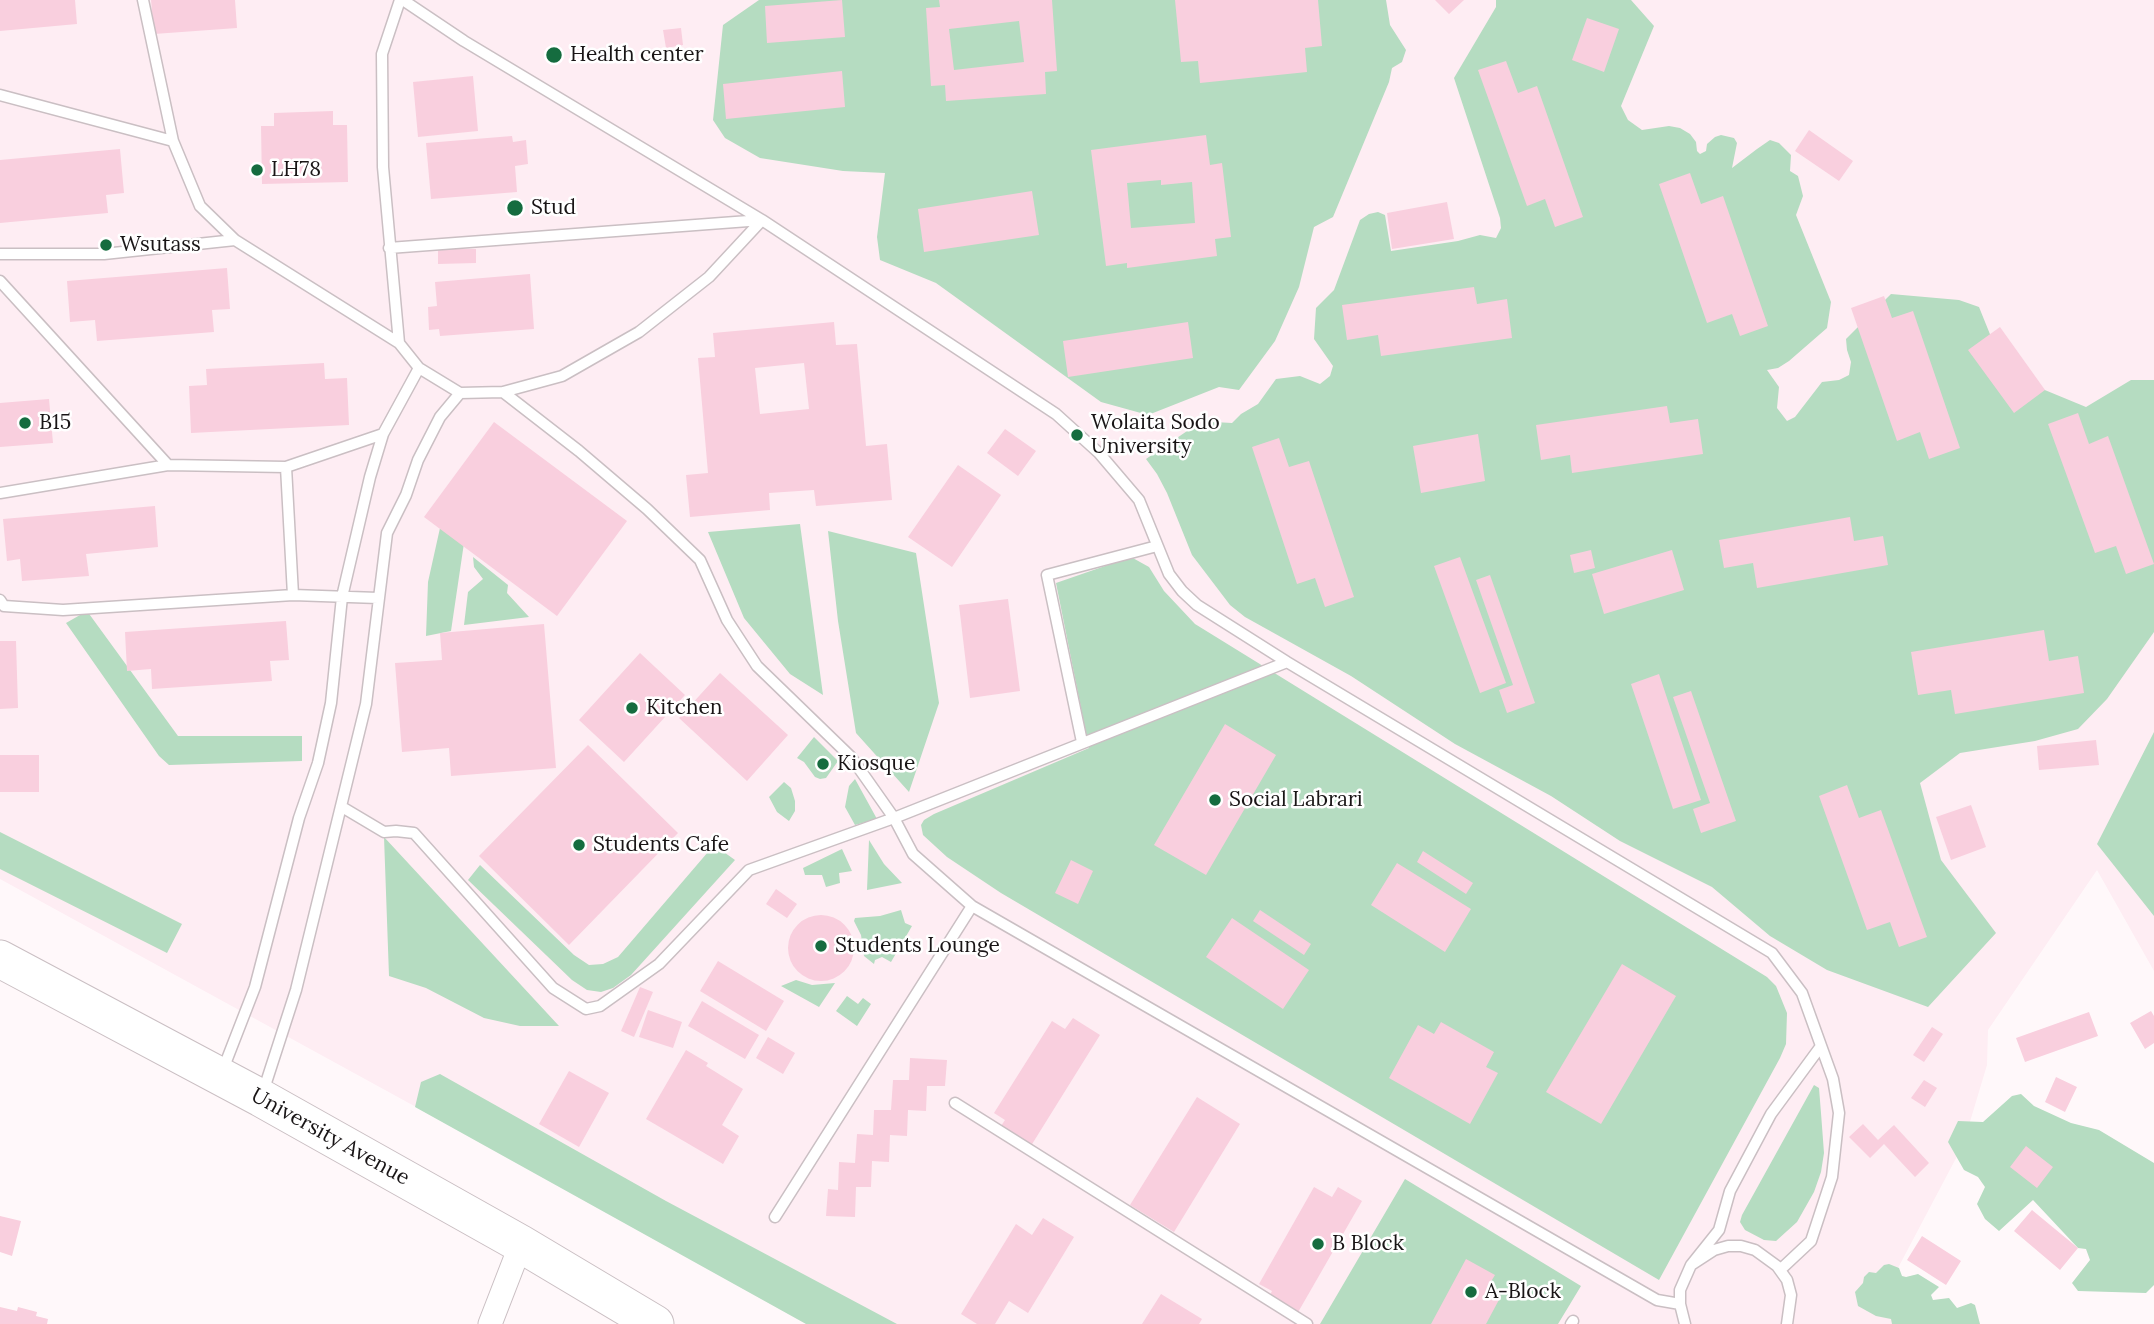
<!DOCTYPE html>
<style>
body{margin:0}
canvas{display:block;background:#fff8fa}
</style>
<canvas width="2154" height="1324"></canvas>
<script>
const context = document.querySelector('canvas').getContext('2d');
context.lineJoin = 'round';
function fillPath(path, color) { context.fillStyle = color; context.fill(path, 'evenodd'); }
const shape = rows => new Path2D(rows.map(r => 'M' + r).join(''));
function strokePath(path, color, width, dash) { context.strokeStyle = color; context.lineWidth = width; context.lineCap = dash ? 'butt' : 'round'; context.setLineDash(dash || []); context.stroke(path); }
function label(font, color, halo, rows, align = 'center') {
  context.font = font + ' Lora,serif'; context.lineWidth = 5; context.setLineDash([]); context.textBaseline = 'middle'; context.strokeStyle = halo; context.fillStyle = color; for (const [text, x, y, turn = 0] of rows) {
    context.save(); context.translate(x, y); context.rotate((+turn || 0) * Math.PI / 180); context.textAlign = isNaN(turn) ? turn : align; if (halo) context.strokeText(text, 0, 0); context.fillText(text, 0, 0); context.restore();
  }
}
const built = shape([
 [0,0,2154,0,2154,971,2097,870,1988,1030,1987,1065,1963,1145,1889,1285,1949,1324,812,1324,0,879]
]);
const green = shape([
 [759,0,1386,0,1390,25,1406,50,1402,62,1392,68,1389,82,1333,217,1314,227,1299,287,1275,341,1239,390,1219,387,1148,415,1101,402,936,283,880,260,877,237,885,173,843,171,760,158,725,138,713,120,723,25],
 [1496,0,1631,0,1654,26,1621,106,1628,120,1642,130,1669,126,1680,128,1690,134,1696,142,1697,151,1700,154,1706,151,1707,144,1715,137,1721,135,1734,138,1737,143,1732,168,1757,149,1770,140,1779,143,1791,155,1790,171,1798,176,1803,196,1796,215,1831,302,1827,328,1789,361,1778,368,1767,370,1779,387,1777,408,1787,421,1795,417,1822,382,1839,380,1849,375,1851,362,1847,350,1846,339,1891,294,1959,300,1979,307,2006,374,2086,407,2131,380,2154,380,2154,632,2107,699,2078,729,2035,741,1960,753,1920,783,1941,860,1996,933,1928,1007,1827,970,1770,936,1712,887,1620,841,1551,796,1455,744,1351,676,1245,617,1230,605,1192,555,1167,493,1157,474,1146,459,1193,427,1214,422,1232,423,1241,414,1258,404,1276,379,1300,376,1320,384,1330,376,1333,366,1314,339,1316,308,1334,290,1360,220,1369,214,1378,212,1385,215,1391,251,1458,241,1480,235,1496,238,1501,228,1500,218,1454,78,1496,7],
 [800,524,823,695,790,674,744,618,708,532],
 [440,528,464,543,451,631,426,636,428,582],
 [828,531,916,553,939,703,909,792,856,733,838,621],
 [473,557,508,585,507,593,529,617,464,625,468,592,483,579,474,567],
 [1131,557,1149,567,1164,591,1195,624,1767,977,1776,986,1787,1013,1786,1044,1780,1058,1659,1280,1001,893,947,857,923,835,921,825,924,820,934,814,1089,748,1056,583],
 [87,611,178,736,302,736,302,761,169,765,159,756,66,623],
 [2154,732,2154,916,2097,844],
 [814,737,838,761,826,778,820,779,815,777,804,762,797,758],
 [855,779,877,819,855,825,845,807,849,786],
 [784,782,791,788,795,801,795,811,789,821,777,812,769,797],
 [0,832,182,924,167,953,0,869],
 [384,837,559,1026,520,1026,484,1018,426,988,389,976],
 [869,840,884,864,902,883,867,890],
 [714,845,735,860,631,975,613,988,601,992,587,990,572,980,468,880,480,865,574,955,589,965,603,964,618,957],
 [842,849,852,871,839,873,840,883,826,887,822,875,805,875,803,868],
 [901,910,905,923,912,926,891,962,882,957,875,960,874,964,864,956,861,935,854,921,855,918,880,916],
 [796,980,812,985,835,983,819,1007,781,986],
 [847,996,858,1004,863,998,871,1004,857,1026,836,1011],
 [440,1074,666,1201,897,1324,806,1324,415,1107,421,1082],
 [1814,1085,1819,1088,1821,1113,1824,1153,1821,1172,1814,1192,1797,1222,1776,1241,1764,1240,1745,1230,1740,1222,1742,1215],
 [2021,1094,2034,1106,2071,1123,2099,1130,2154,1163,2154,1285,2146,1293,2078,1291,2072,1283,2090,1260,2086,1249,2078,1248,2033,1200,1999,1231,1985,1219,1977,1204,1985,1187,1978,1177,1964,1170,1948,1142,1958,1121,1983,1122,2012,1096],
 [1405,1179,1581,1286,1558,1324,1320,1324],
 [1889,1264,1899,1268,1902,1276,1906,1277,1918,1274,1939,1287,1931,1295,1933,1300,1949,1298,1957,1308,1971,1303,1975,1305,1980,1324,1892,1324,1891,1319,1876,1316,1858,1306,1855,1292,1863,1283,1864,1277,1869,1272,1876,1273,1884,1265]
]);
const building = shape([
 [0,0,75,0,77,24,0,31],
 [151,0,235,0,237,28,154,34],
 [842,0,845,37,767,43,765,6],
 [939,0,1052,0,1057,71,1045,72,1046,94,946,101,945,85,931,86,926,8,940,7],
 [1019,21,1024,62,954,70,949,29],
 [1175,0,1318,0,1322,46,1305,48,1307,72,1200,83,1198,61,1181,62],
 [1435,0,1464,0,1449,14],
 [1587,18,1619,29,1604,72,1572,60],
 [681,28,683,45,666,48,663,30],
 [1506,61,1518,93,1537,86,1583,217,1555,227,1545,199,1527,206,1478,70],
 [842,71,845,107,726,119,723,84],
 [473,76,478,131,418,137,413,82],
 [333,111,333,125,347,125,348,182,262,184,261,126,274,126,274,113],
 [1809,130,1853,161,1839,181,1795,151],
 [1206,135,1210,165,1222,163,1231,237,1215,239,1217,256,1127,268,1127,263,1106,266,1091,150],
 [1161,180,1161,185,1192,182,1195,223,1131,228,1127,183],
 [512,136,513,142,526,140,528,164,515,166,517,192,431,199,426,143],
 [120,149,124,193,106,195,108,213,0,223,0,160],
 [1690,173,1701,204,1723,196,1768,326,1740,336,1732,314,1707,323,1659,184],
 [1032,191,1039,235,924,252,918,209],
 [1447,202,1454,239,1392,249,1387,213],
 [438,249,476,249,476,263,438,264],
 [227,268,230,309,212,310,214,332,97,341,95,320,70,322,67,281],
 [530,274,534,329,440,336,439,329,429,330,428,307,437,306,435,282],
 [1474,287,1477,304,1507,299,1512,338,1381,356,1378,335,1347,340,1342,305],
 [1884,296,1892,318,1913,311,1960,448,1929,459,1920,432,1897,441,1851,308],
 [834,322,836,345,857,344,866,446,887,444,892,500,816,506,814,490,769,493,770,510,690,517,686,475,708,473,698,358,715,357,713,333],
 [804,363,809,409,760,414,755,368],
 [1188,322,1193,358,1068,377,1063,341],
 [2000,327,2045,390,2014,413,1968,350],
 [324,363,325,379,347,378,349,425,191,433,189,386,207,385,206,369],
 [49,399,53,443,0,447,0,403],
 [1667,406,1670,423,1698,419,1703,454,1572,473,1570,455,1541,460,1536,425],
 [2078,413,2089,444,2108,436,2154,564,2126,574,2116,546,2095,553,2048,424],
 [494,422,627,521,557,616,424,517],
 [1005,429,1036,451,1018,476,987,453],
 [1478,434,1485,481,1421,493,1413,446],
 [1279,438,1289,467,1309,461,1354,597,1325,607,1315,578,1297,584,1252,447],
 [958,465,1001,495,952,567,908,537],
 [155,506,158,547,86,554,89,576,22,581,20,559,7,561,3,519],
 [1850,517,1854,541,1883,536,1888,565,1757,588,1753,563,1724,568,1719,540],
 [1591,550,1595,568,1574,573,1570,555],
 [1672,550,1684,590,1604,614,1592,574],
 [1460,557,1506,683,1480,693,1434,566],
 [1490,575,1535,703,1507,713,1499,690,1513,685,1476,580],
 [1008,599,1020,691,970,698,959,605],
 [286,621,289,660,270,661,272,681,152,689,151,669,127,671,125,632],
 [544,624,556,768,451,776,449,748,402,752,395,663,442,660,440,633],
 [2044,630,2049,661,2078,656,2084,693,1955,714,1951,690,1918,695,1911,652],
 [0,641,16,641,18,708,0,709],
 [640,653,685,695,624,762,579,720],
 [720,673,788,735,747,781,679,718],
 [1659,674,1701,800,1673,809,1631,684],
 [1691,691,1736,821,1701,833,1693,809,1710,803,1673,697],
 [1225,724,1276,755,1206,875,1154,845],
 [2096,740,2099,765,2039,770,2037,746],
 [588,745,678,833,569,945,479,856],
 [0,755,39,755,39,792,0,792],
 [1847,785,1859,818,1881,810,1927,937,1899,947,1890,922,1867,930,1819,796],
 [1971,805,1986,847,1951,860,1936,817],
 [1423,851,1473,883,1466,894,1417,862],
 [1071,860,1093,871,1078,904,1055,893],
 [1397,863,1471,909,1445,952,1371,905],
 [776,889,797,904,787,918,766,904],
 [1260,910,1311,944,1304,955,1253,921],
 '788 948a33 33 0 1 1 66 0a33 33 0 1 1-66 0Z',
 [1232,918,1309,970,1283,1009,1206,957],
 [718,961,784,1001,766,1031,700,991],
 [1622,964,1676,996,1601,1124,1546,1092],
 [640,987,653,992,634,1037,621,1031],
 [702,1001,759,1035,745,1059,688,1026],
 [648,1010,682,1022,673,1048,639,1037],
 [2151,1011,2154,1016,2154,1043,2145,1049,2130,1023],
 [2089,1012,2098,1036,2025,1062,2016,1038],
 [1073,1018,1100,1035,1029,1149,999,1129,1005,1120,994,1113,1052,1021,1065,1029],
 [1441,1022,1494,1052,1486,1067,1498,1073,1470,1124,1389,1078,1418,1025,1434,1034],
 [1932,1027,1943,1034,1924,1062,1913,1055],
 [768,1037,795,1053,783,1074,756,1058],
 [686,1050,708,1063,706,1066,743,1089,722,1125,739,1136,723,1164,646,1119],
 [910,1058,947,1060,945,1086,927,1086,926,1111,908,1110,907,1136,890,1135,889,1162,872,1161,871,1187,856,1187,855,1217,826,1216,828,1189,838,1190,839,1162,855,1163,857,1134,873,1135,874,1110,891,1110,893,1080,909,1080],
 [569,1071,609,1093,579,1147,539,1124],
 [2056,1077,2077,1087,2065,1112,2045,1102],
 [1924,1080,1937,1088,1925,1107,1911,1098],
 [1197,1097,1240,1124,1174,1232,1130,1205],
 [1863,1124,1878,1140,1894,1125,1929,1163,1915,1177,1884,1144,1870,1158,1849,1137],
 [2026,1146,2053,1167,2037,1188,2010,1167],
 [1314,1187,1332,1197,1338,1187,1362,1201,1297,1314,1269,1297,1272,1291,1259,1284],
 [2032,1210,2078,1248,2060,1270,2014,1231],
 [0,1216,21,1221,12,1256,0,1252],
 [1043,1218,1074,1237,1028,1313,1009,1301,995,1324,977,1324,961,1314,1016,1224,1032,1235],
 [1922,1236,1961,1261,1946,1285,1907,1260],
 [1466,1259,1495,1275,1487,1288,1501,1296,1486,1324,1431,1324],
 [1161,1294,1202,1319,1199,1324,1142,1324],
 [0,1307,17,1311,18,1307,37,1312,36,1316,48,1319,47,1324,0,1324]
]);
const service = shape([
 [143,0,173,141,200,206,235,240,399,343,419,368,460,393],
 [403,0,464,41,762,220,1056,414,1099,453,1139,500,1169,574,1182,591,1197,605,1287,662,1772,953,1802,993,1833,1079,1839,1113,1832,1177,1811,1241,1780,1270],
 [0,95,173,141],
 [389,248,762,220],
 [0,254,104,254,235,240],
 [0,281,168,465],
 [399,343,383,167,382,54,400,0],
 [503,392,579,451,647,509,700,560,727,620,757,666,851,757,894,818,913,854,972,906,1657,1300,1680,1304],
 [286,467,293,595],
 [0,493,168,465,286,467,383,434],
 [0,600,4,606,63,610,293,595,378,598],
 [1082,742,1047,575,1157,546],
 [342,807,384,832,396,831,414,833,553,988,586,1009,600,1006,659,964,749,870,894,818,1287,662],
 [222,1072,255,987,299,818,318,763,331,703,342,597,370,477,383,434,419,368],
 [263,1092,296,990,366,704,387,533,406,495,418,460,440,417,460,393,503,392,562,376,639,332,709,277,762,220],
 [955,1103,1307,1324],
 [775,1217,972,906],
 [1691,1265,1719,1230,1730,1191,1771,1114,1821,1046],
 [1571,1324,1573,1321],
 [1685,1324,1680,1304,1680,1290,1691,1265,1714,1250,1728,1246,1741,1246,1755,1250,1777,1266,1787,1280,1791,1295,1787,1324]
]);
const minor = shape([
 [490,1324,521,1244]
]);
const trunk = shape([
 [0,959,261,1098,521,1244,655,1324]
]);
const markers = [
 [554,55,9,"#156c3f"],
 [257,170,7,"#156c3f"],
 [515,208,9,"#156c3f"],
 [106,245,7,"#156c3f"],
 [25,423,7,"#156c3f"],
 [1077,435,7,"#156c3f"],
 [632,708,7,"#156c3f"],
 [823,764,7,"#156c3f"],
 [1215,800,7,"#156c3f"],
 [579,845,7,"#156c3f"],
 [821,946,7,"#156c3f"],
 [1318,1244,7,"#156c3f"],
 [1471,1292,7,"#156c3f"]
];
const poiNames = [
 ["Health center",570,55],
 ["LH78",271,170],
 ["Stud",531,208],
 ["Wsutass",120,245],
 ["B15",39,423],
 ["Wolaita Sodo",1091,423],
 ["University",1091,447],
 ["Kitchen",646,708],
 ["Kiosque",837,764],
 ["Social Labrari",1229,800],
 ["Students Cafe",593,845],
 ["Students Lounge",835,946],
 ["B Block",1332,1244],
 ["A-Block",1485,1292]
];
const streetNames = [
 ["University Avenue",330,1137,29]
];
fillPath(built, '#feedf3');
fillPath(green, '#b5dcc1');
fillPath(building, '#f9cfde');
strokePath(service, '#cabfc3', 13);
strokePath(minor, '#cabfc3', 25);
strokePath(trunk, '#cabfc3', 39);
strokePath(service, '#fff', 10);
strokePath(minor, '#fff', 23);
strokePath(trunk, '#fff', 37);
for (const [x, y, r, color] of markers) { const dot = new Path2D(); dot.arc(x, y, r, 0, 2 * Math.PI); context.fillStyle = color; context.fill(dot); strokePath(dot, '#fff', 2.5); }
label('21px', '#191516', '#fff', poiNames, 'left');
label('21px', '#191516', '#fff', streetNames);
</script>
